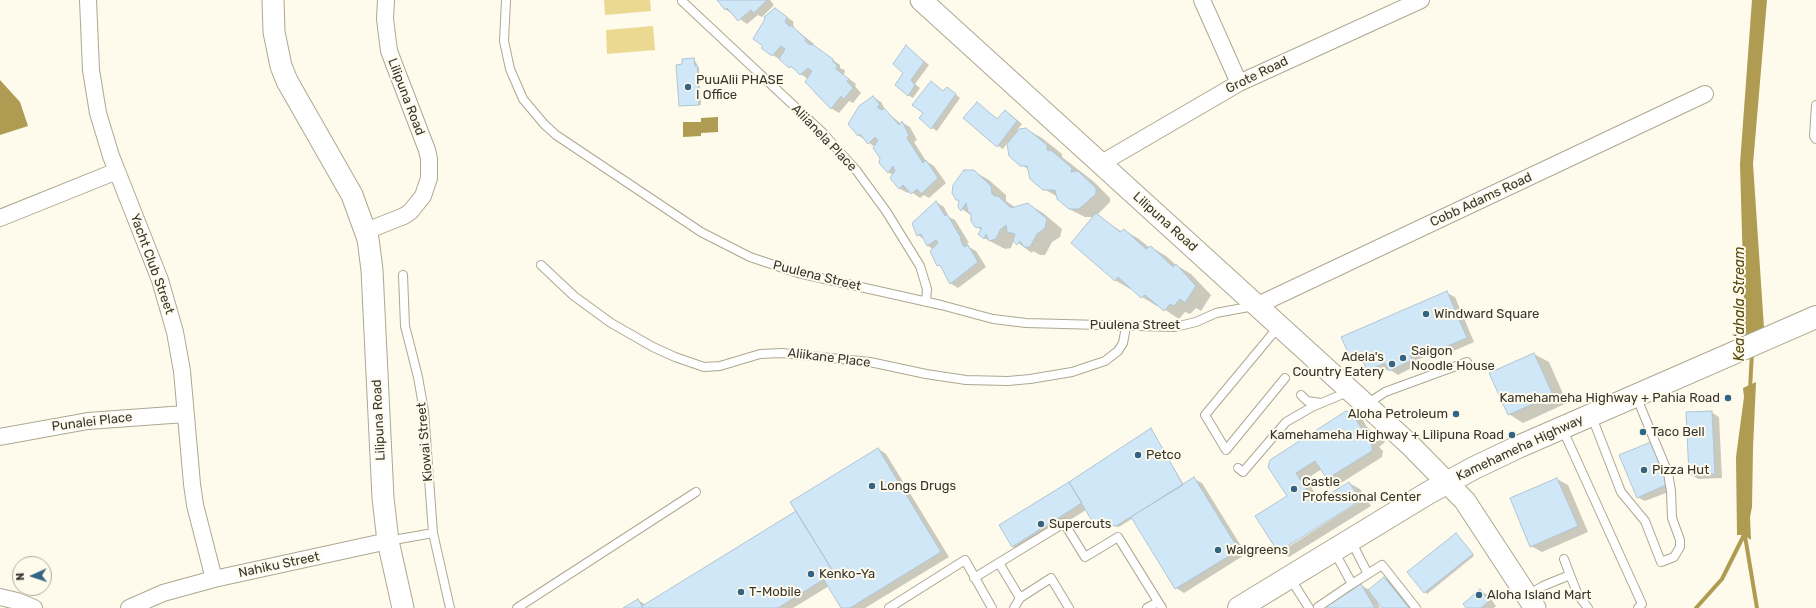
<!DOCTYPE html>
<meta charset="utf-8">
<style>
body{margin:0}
#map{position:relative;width:1816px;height:608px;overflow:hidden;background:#fefaec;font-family:Rubik,sans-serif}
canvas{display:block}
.north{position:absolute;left:12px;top:556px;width:40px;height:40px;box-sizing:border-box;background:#fefaec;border:1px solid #aeab9f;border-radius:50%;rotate:267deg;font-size:11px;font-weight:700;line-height:16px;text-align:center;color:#37352c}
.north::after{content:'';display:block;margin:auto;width:14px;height:18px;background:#336583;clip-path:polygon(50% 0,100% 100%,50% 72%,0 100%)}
</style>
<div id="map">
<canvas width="1816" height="608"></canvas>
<div class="north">N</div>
</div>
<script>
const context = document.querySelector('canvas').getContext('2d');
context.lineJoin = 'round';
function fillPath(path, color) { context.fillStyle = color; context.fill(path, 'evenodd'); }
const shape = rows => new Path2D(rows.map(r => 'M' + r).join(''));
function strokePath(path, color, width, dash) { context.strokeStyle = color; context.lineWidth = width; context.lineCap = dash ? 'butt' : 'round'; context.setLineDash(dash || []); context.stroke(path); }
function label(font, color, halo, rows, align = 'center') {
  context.font = font + ' Rubik,sans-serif'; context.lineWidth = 4; context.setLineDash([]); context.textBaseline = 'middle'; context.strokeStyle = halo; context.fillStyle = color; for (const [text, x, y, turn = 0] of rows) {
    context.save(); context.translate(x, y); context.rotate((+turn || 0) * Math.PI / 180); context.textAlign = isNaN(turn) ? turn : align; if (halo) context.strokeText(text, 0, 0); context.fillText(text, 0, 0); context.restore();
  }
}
const green = shape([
 [604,0,650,0,651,11,605,15],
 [653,26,655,50,607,54,606,30]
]);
const water = shape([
 [1752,0,1767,0,1753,164,1764,328,1745,337,1740,164],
 [0,80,20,102,28,126,0,135],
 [718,117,718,132,701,133,701,136,683,137,683,122,701,122,701,118],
 [1756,382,1753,448,1752,507,1750,517,1751,540,1744,535,1737,535,1736,457,1744,397,1743,388]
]);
const shadow = shape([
 [718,0,770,0,774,5,762,17,758,15,747,24,725,9],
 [775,9,794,22,793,24,794,28,814,44,813,45,840,65,840,68,845,70,844,75,856,84,855,86,861,93,853,103,849,101,839,113,831,108,815,93,817,91,808,79,773,55],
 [906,46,929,65,915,84,920,88,913,98,908,95,904,72],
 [694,59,699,68,701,105,682,106,680,105,683,60],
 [931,82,944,92,952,91,960,98,937,131,932,128,925,113],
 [873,97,881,102,886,111,901,124,903,123,910,127,917,140,914,142,926,161,934,166,946,183,929,198,924,195,920,198,910,191,908,193,900,189,892,178,893,175,888,172,875,147,858,135],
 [977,103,998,119,1005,111,1010,114,1022,124,1017,130,1026,129,1042,138,1062,154,1062,157,1093,181,1110,198,1110,202,1097,215,1122,232,1124,230,1139,239,1150,248,1151,247,1166,256,1176,265,1191,274,1211,295,1201,311,1196,308,1190,314,1185,312,1179,319,1158,305,1157,306,1142,297,1131,288,1130,289,1115,280,1094,217,1085,217,1069,209,1058,197,1044,189,1029,170,1009,155,1008,142,1003,149,998,146],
 [973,171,989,180,1006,195,1006,201,1016,208,1028,204,1043,213,1062,229,1060,237,1052,242,1045,255,1040,255,1033,251,1032,253,1014,240,1011,248,1005,249,984,238,982,230,976,227,972,216,959,207,960,201,957,200],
 [936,202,944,207,949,217,955,220,969,243,967,243,969,247,976,251,986,267,958,288,950,283,942,267,938,265,933,249,928,246,925,240,918,235],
 [1447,293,1455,297,1474,342,1442,356,1436,352,1417,360,1419,364,1398,375,1389,369,1376,375,1368,370,1364,360,1359,362,1351,358],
 [1534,354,1549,362,1567,403,1523,423,1509,414],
 [1711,412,1719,417,1722,478,1698,479,1690,474],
 [1352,414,1363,420,1368,429,1378,434,1385,442,1379,447,1383,451,1382,457,1338,485,1327,478,1322,469,1306,479,1320,501,1349,483,1360,489,1371,506,1289,557,1279,551,1288,496,1269,466],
 [1364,496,1365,498,1282,551,1282,548],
 [1151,429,1184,485,1194,479,1202,483,1246,554,1184,593,1176,588,1133,518,1119,527,1095,522,1086,510,1020,551,1012,546,1070,482],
 [1658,447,1676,489,1645,501,1637,497],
 [879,449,886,454,949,557,865,608,842,608,829,586,793,608,625,608,638,600,646,605,797,512],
 [1557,479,1568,485,1588,532,1542,552,1531,546],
 [1458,536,1474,556,1427,594,1409,572],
 [1384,578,1392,582,1413,608,1383,608,1375,597,1380,608,1329,608,1361,585,1369,590],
 [1480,591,1488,595,1496,606,1494,608,1467,608]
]);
const stream = shape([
 [1750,389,1752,352],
 [1744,530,1757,608],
 [1696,608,1722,579,1744,535]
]);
const building = shape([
 [717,0,767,0,754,13,751,10,738,21,727,8,725,10,717,0],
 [775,8,787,17,785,22,790,27,791,25,806,39,805,41,810,45,812,44,833,59,833,62,837,65,836,69,849,79,847,81,853,88,844,99,841,96,831,109,805,82,812,71,808,68,800,75,791,66,789,68,779,59,785,49,781,46,772,56,761,48,763,46,753,39,765,19,764,17,775,8],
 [906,45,924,62,911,80,915,85,908,96,895,85,903,73,893,64,906,45],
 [694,58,695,66,697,65,698,73,699,105,679,106,676,65,682,64,682,59,694,58],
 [931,81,943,91,947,87,956,94,931,129,919,118,923,113,912,105,931,81],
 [873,96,880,105,877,107,882,110,884,108,899,125,902,121,909,135,907,138,923,163,926,160,938,178,921,194,917,189,911,194,903,185,899,189,890,178,895,171,893,166,888,173,879,163,880,158,873,148,878,140,875,137,868,144,860,134,858,136,848,124,859,106,873,96],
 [977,102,997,119,1005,110,1017,121,997,147,963,118,977,102],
 [1026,128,1047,145,1047,150,1052,151,1072,168,1071,172,1078,171,1096,188,1096,194,1079,209,1069,209,1057,199,1055,190,1043,190,1030,179,1027,166,1020,166,1009,156,1007,144,1019,129,1026,128],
 [964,170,974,170,991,186,992,194,995,196,998,196,1011,208,1028,203,1047,219,1045,228,1037,234,1030,247,1024,247,1020,241,1017,245,1013,241,1015,234,1007,232,1006,225,1000,230,996,239,989,241,986,234,984,239,978,234,982,228,975,227,971,221,971,214,968,212,966,203,961,211,958,207,959,200,956,200,952,193,953,185,964,170],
 [936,201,945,216,947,214,961,238,960,239,964,247,968,245,978,262,950,284,940,265,937,266,930,251,938,243,936,240,927,246,921,234,917,236,912,223,936,201],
 [1096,213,1120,232,1124,229,1146,249,1151,246,1173,267,1176,264,1196,286,1185,303,1180,299,1174,306,1170,304,1164,311,1145,295,1141,298,1118,277,1115,281,1071,243,1096,213],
 [1447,291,1467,338,1433,352,1431,346,1410,355,1412,360,1389,371,1385,363,1367,371,1360,354,1351,359,1341,337,1447,291],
 [1534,353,1553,395,1508,415,1489,373,1534,353],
 [1346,411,1352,413,1363,431,1367,427,1375,436,1369,441,1372,445,1372,451,1327,479,1315,461,1296,473,1315,503,1349,482,1361,500,1278,552,1255,516,1287,496,1268,467,1270,460,1346,411],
 [1712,411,1715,474,1689,475,1686,412,1712,411],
 [1151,428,1183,485,1116,526,1092,521,1069,482,1151,428],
 [1651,442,1668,484,1637,498,1619,455,1651,442],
 [878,448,941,552,850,608,841,608,824,580,834,573,790,502,878,448],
 [1194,477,1239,550,1175,589,1131,517,1194,477],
 [1557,478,1578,526,1530,547,1510,498,1557,478],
 [1069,482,1082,503,1012,547,999,525,1069,482],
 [796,511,834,573,778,608,643,608,642,606,796,511],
 [1456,533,1473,554,1424,593,1407,572,1456,533],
 [1384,577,1409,608,1382,608,1368,590,1384,577],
 [1361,584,1375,608,1328,608,1326,606,1361,584],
 [1480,589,1489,601,1481,608,1466,608,1463,604,1480,589],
 [638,599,643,608,623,608,638,599]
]);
const service = shape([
 [506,0,504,41,510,69,523,99,544,124,556,135,701,232,750,257,798,273,941,305,993,319,1026,323,1175,327,1196,322,1216,313,1254,306],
 [682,1,823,133,856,170,886,211,920,266,927,289,926,302],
 [1816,105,1814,136,1816,139],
 [541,265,574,296,611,323,653,347,675,357,704,367,720,366,760,354,782,353,870,362,926,374,966,380,1008,381,1030,379,1072,372,1105,361,1118,351,1123,343,1126,327],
 [403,275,405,326,418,377,424,411,433,533,450,608],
 [1279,326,1205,415,1226,450,1285,378],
 [1301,395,1307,401,1321,403],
 [1367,404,1385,392,1467,362],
 [1592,417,1621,492,1645,521,1661,562,1674,557,1680,547,1680,540,1672,518,1671,491,1668,473,1636,396],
 [1562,428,1642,604,1638,608],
 [1238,468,1243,472,1286,422,1312,407,1350,391],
 [388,541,433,533],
 [1351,541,1368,574],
 [1564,559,1570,575],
 [999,563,1020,598,1051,578,1069,608],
 [974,578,1064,523,1085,557,1118,537,1162,608],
 [1290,578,1309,608],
 [1352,584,1382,565,1416,608],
 [1528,595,1543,586,1570,575,1578,595,1588,608],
 [1318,607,1352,584,1334,551],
 [517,608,696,492],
 [889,608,965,560,992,608],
 [1014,608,1020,598],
 [1147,608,1158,602]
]);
const minor = shape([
 [88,0,91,70,98,113,111,156,160,280,175,332,182,371,192,484,195,505,214,579],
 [1202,0,1239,83],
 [1100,164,1239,83,1421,0],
 [0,218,117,171],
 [366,231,404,216,411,211,423,196,429,178,429,159,427,150,389,51,385,19,386,0],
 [1258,305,1705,94],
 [0,437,88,421,185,414],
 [0,597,17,601,34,608],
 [129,608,163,593,214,579,388,541]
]);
const tertiary = shape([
 [273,0,274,32,281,66,287,81,352,195,368,239,372,270,383,498,388,541,403,608],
 [921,0,1409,444,1465,501,1535,608]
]);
const secondary = shape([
 [1239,608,1428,493,1474,468,1518,447,1816,317]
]);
const markers = [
 [688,87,4,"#336583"],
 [1426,314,4,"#336583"],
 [1403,358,4,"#336583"],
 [1392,364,4,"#336583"],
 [1728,398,4,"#336583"],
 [1456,414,4,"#336583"],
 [1643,432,4,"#336583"],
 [1512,435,4,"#336583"],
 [1138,455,4,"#336583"],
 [1644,470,4,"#336583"],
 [872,486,4,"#336583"],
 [1294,489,4,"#336583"],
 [1041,524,4,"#336583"],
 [1218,550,4,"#336583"],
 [811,574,4,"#336583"],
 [741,592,4,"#336583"],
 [1479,595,4,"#336583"]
];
const streetNames = [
 ["Grote Road",1257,75,-26],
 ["Lilipuna Road",406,97,69],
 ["Aliianela Place",824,138,46],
 ["Cobb Adams Road",1481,200,-25],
 ["Lilipuna Road",1165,222,42],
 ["Yacht Club Street",152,264,70],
 ["Puulena Street",817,276,14],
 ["Puulena Street",1135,325],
 ["Aliikane Place",829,358,7],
 ["Lilipuna Road",379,420,-93],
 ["Punalei Place",92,422,-7],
 ["Kiowai Street",425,442,-95],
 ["Kamehameha Highway",1520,448,-25],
 ["Nahiku Street",279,565,-12]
];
const poiNames = [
 ["PuuAlii PHASE",696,80],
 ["I Office",696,95],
 ["Windward Square",1434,314],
 ["Saigon",1411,351],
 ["Noodle House",1411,366],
 ["Adela's",1384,357,"right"],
 ["Country Eatery",1384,372,"right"],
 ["Kamehameha Highway + Pahia Road",1720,398,"right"],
 ["Aloha Petroleum",1448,414,"right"],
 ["Taco Bell",1651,432],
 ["Kamehameha Highway + Lilipuna Road",1504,435,"right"],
 ["Petco",1146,455],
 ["Pizza Hut",1652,470],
 ["Castle",1302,482],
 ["Professional Center",1302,497],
 ["Longs Drugs",880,486],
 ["Supercuts",1049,524],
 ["Walgreens",1226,550],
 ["Kenko-Ya",819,574],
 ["T-Mobile",749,592],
 ["Aloha Island Mart",1487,595]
];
const waterNames = [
 ["Keaʻahala Stream",1740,304,-90]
];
fillPath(green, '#ebd992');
fillPath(water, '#af9c52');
fillPath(shadow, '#0003');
strokePath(stream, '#af9c52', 4);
fillPath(building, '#d0e7f7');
strokePath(building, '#afc6d5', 1);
strokePath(service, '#ada891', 10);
strokePath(minor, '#ada891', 18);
strokePath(tertiary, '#ada891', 23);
strokePath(secondary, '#ada891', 24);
strokePath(service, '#fff', 8);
strokePath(minor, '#fff', 16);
strokePath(tertiary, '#fff', 21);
strokePath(secondary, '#fff', 22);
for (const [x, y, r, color] of markers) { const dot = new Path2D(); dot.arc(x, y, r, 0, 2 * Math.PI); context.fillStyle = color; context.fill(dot); strokePath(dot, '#fefaec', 1.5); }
label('13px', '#37352c', '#fefaec', streetNames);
label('13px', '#37352c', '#fefaec', poiNames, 'left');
label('italic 14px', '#56490e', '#fefaec', waterNames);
</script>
